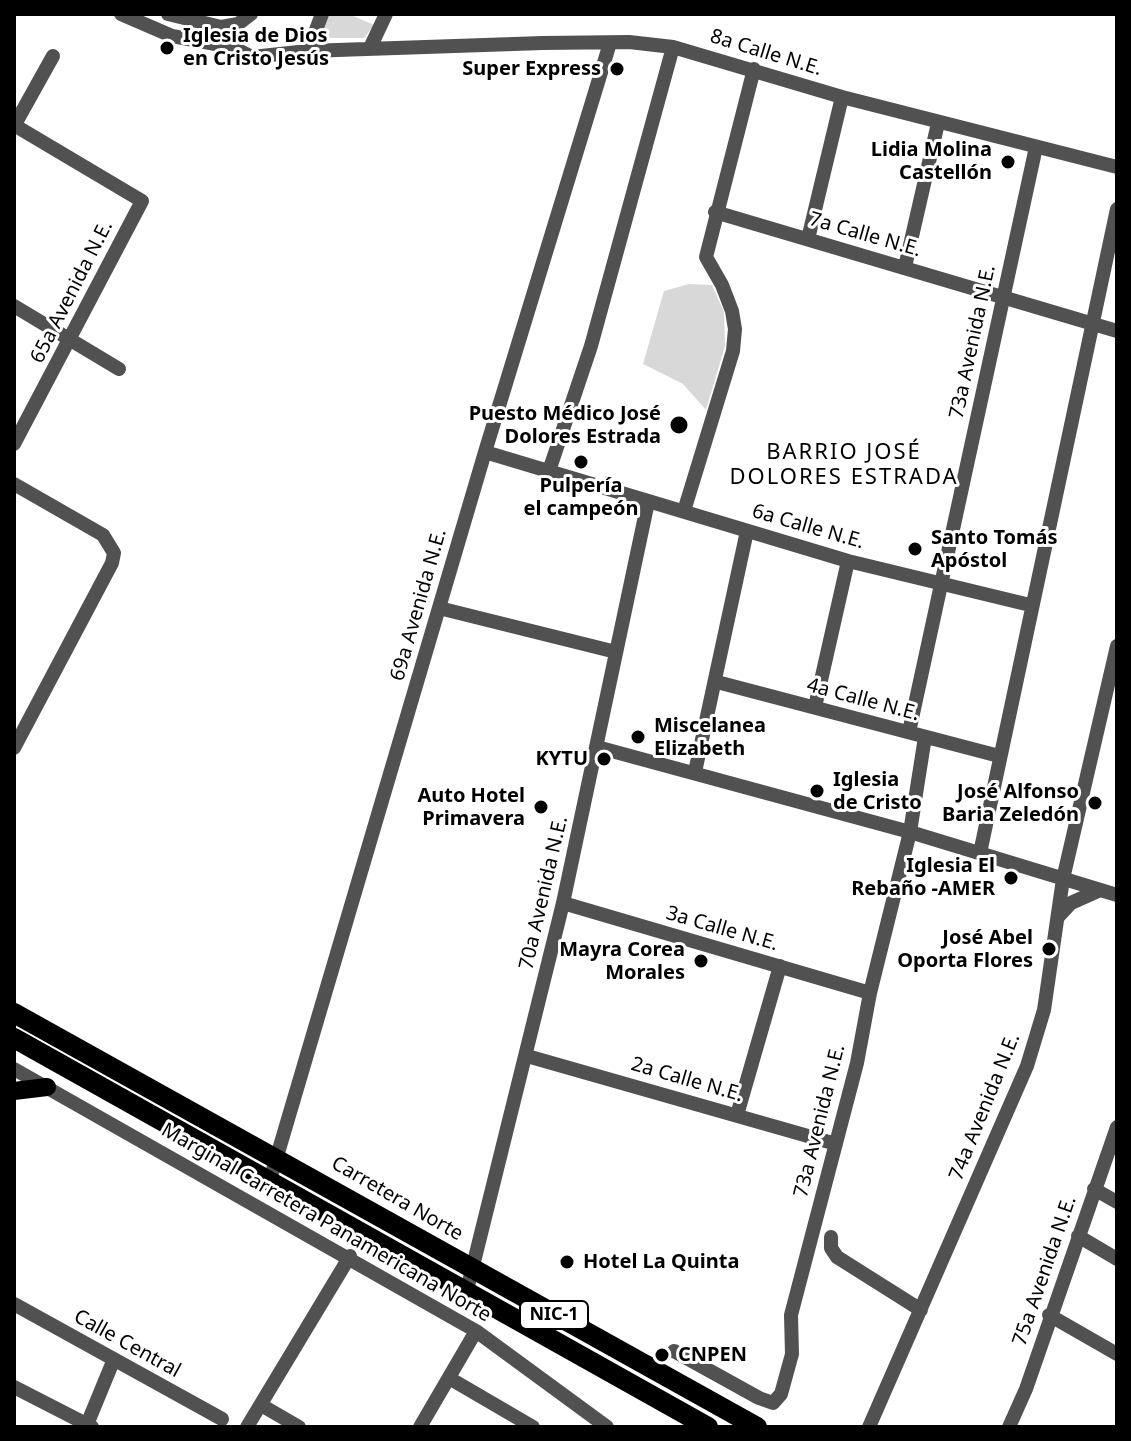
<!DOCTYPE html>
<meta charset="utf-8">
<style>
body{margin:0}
#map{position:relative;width:1131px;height:1441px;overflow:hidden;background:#fff;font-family:"Noto Sans",sans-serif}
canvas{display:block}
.frame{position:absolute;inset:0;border:16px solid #000;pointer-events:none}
</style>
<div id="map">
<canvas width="1131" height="1441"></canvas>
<div class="frame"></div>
</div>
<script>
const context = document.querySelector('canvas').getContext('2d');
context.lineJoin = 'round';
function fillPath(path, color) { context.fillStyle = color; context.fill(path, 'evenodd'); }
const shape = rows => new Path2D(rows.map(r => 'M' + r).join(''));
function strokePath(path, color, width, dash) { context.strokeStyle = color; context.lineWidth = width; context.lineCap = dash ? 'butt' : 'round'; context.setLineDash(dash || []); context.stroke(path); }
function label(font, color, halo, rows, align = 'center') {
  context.font = font + ' "Noto Sans",sans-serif'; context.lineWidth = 6; context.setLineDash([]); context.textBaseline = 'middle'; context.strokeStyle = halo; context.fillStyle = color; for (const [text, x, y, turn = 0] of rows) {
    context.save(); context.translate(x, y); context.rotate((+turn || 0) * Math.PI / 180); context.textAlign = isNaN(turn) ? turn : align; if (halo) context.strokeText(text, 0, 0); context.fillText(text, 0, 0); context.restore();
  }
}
const green = shape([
 [327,14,349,14,374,25,364,38,320,38],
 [689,284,712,285,724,312,725,346,706,410,683,384,643,364,664,291]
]);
const minor = shape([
 [121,14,172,36,232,47,252,57,308,51,543,43,629,42,673,47,842,97,1117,167],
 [168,14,221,27,238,24,251,14],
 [370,48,386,14],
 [308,51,322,14],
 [14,125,142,201,14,444],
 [14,126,53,56],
 [715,212,1117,331],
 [808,239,842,97],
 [905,267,938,123],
 [14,306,119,369],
 [485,452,848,561,1030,605],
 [549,471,591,346,673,47],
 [14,484,103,535,114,553,112,563,14,748],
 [684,511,733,351,735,329,732,311,722,285,706,257,754,69],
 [439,608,616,652],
 [717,682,999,756],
 [815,707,848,561],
 [909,732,1036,147],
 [597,747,910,832,1117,895],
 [695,772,747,531],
 [980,853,1117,209],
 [563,903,870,993],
 [1058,917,1071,903,1100,890],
 [527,1056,836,1144],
 [14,1069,476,1331,607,1427],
 [737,1115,780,966],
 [270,1180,485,452,610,43],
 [1094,1189,1117,1202],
 [1078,1236,1117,1259],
 [831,1237,831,1248,837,1257,921,1310],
 [467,1290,563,903,648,502],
 [14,1304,222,1419],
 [1049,1315,1117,1354],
 [674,1351,759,1398,773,1403,781,1394,792,1354,791,1315,857,1063,870,993,910,832,925,737],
 [449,1378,533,1427],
 [14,1387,92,1427],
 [261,1405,299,1427],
 [86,1427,114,1359],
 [247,1427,350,1256],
 [420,1427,476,1331],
 [869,1427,1027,1066,1044,1010,1063,879,1117,646],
 [1009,1427,1026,1389,1117,1127]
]);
const major = shape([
 [14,1091,47,1087]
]);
const highway = shape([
 [14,1013,757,1427],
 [14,1038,708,1427]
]);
const markers = [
 [167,48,8,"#000"],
 [617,69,8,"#000"],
 [1008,162,8,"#000"],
 [679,425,10,"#000"],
 [581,462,8,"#000"],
 [915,549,8,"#000"],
 [638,737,8,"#000"],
 [604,759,8,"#000"],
 [817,791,8,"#000"],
 [1095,803,8,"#000"],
 [541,807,8,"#000"],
 [1011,878,8,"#000"],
 [1049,949,8,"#000"],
 [701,961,8,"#000"],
 [567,1262,8,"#000"],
 [662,1355,8,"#000"]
];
const shields = [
 [554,1315,68]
];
const shieldNames = [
 ["NIC-1",554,1315]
];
const poiNames = [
 ["Iglesia de Dios",183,36,"left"],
 ["en Cristo Jesús",183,59,"left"],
 ["Super Express",601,69],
 ["Lidia Molina",992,150],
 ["Castellón",992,173],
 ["Puesto Médico José",661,414],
 ["Dolores Estrada",661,437],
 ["Pulpería",581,486,"center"],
 ["el campeón",581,509,"center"],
 ["Santo Tomás",931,538,"left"],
 ["Apóstol",931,561,"left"],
 ["Miscelanea",654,726,"left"],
 ["Elizabeth",654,749,"left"],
 ["KYTU",588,759],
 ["Iglesia",833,780,"left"],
 ["de Cristo",833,803,"left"],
 ["José Alfonso",1079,792],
 ["Baria Zeledón",1079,815],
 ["Auto Hotel",525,796],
 ["Primavera",525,819],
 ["Iglesia El",995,866],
 ["Rebaño -AMER",995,889],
 ["José Abel",1033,938],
 ["Oporta Flores",1033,961],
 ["Mayra Corea",685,950],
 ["Morales",685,973],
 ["Hotel La Quinta",583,1262,"left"],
 ["CNPEN",678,1355,"left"]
];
const streetNames = [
 ["8a Calle N.E.",766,53,17],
 ["7a Calle N.E.",865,235,16],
 ["65a Avenida N.E.",72,292,-63],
 ["73a Avenida N.E.",973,342,-78],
 ["6a Calle N.E.",808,527,16],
 ["69a Avenida N.E.",419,605,-74],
 ["4a Calle N.E.",863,700,15],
 ["70a Avenida N.E.",544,893,-77],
 ["3a Calle N.E.",722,929,16],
 ["2a Calle N.E.",687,1080,16],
 ["74a Avenida N.E.",985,1107,-68],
 ["73a Avenida N.E.",820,1121,-76],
 ["Carretera Norte",397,1199,30],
 ["Marginal Carretera Panamericana Norte",326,1223,30],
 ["75a Avenida N.E.",1045,1271,-71],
 ["Calle Central",127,1344,29]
];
const neighbourhoodNames = [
 ["BARRIO JOSÉ",844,453],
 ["DOLORES ESTRADA",844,478]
];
fillPath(green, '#d8d8d8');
strokePath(minor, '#515151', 14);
strokePath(major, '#000', 18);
strokePath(highway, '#000', 20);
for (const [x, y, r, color] of markers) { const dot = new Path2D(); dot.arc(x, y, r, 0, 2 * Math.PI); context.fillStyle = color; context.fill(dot); strokePath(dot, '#fff', 3); }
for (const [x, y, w] of shields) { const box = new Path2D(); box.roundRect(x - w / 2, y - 14, w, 28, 6); context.fillStyle = '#fff'; context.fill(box); strokePath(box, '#000', 2); }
label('bold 18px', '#000', null, shieldNames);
label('bold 20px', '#000', '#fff', poiNames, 'right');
label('20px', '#000', '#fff', streetNames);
context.letterSpacing = '2px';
label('22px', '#000', '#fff', neighbourhoodNames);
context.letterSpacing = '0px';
</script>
